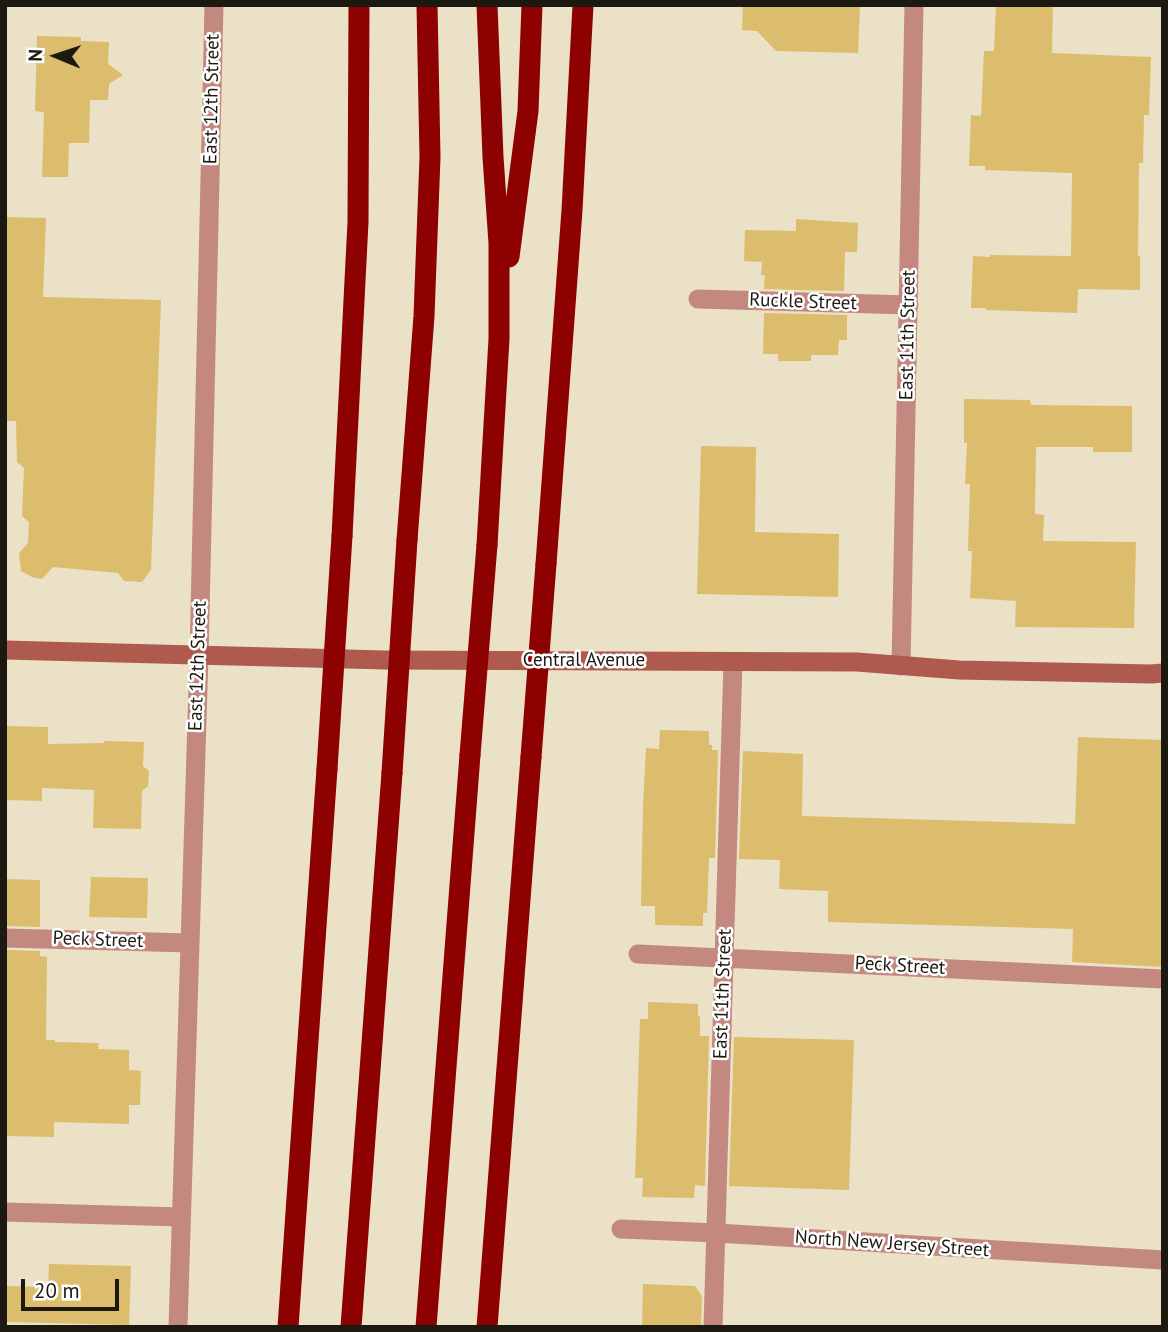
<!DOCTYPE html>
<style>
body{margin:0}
#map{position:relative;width:1168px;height:1332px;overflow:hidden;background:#eae1c7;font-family:"PT Sans",sans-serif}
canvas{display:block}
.frame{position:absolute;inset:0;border:7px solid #1c1910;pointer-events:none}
.north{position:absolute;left:21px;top:21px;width:70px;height:70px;-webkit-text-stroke:5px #fff;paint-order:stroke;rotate:272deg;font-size:19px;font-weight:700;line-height:28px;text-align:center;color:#1c1910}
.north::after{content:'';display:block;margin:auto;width:24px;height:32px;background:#1c1910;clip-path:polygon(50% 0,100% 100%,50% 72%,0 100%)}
.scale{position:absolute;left:21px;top:1279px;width:98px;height:32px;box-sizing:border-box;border:4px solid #1c1910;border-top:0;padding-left:9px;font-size:21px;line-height:24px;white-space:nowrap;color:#1c1910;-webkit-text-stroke:5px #fff;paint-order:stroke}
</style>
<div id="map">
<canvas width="1168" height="1332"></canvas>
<div class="frame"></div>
<div class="north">N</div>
<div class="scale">20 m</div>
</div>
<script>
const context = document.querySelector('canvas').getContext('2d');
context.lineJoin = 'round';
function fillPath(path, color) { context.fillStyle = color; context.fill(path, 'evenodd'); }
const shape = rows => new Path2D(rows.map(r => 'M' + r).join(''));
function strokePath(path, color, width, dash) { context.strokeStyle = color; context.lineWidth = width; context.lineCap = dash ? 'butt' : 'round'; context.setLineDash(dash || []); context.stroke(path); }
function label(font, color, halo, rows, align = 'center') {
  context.font = font + ' "PT Sans",sans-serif'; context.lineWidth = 5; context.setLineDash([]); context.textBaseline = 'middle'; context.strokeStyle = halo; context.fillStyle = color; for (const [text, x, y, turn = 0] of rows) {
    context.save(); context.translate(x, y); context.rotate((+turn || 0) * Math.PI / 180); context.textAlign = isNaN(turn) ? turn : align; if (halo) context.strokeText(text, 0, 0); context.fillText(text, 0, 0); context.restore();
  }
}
const building = shape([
 [743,5,860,6,858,53,776,51,757,31,742,30],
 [996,5,1053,5,1052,53,1151,57,1149,115,1144,115,1143,163,1139,163,1138,256,1140,256,1140,290,1078,289,1077,313,986,310,986,308,971,308,973,256,990,257,990,255,1071,256,1072,173,985,170,985,166,969,166,971,115,981,116,984,51,994,51],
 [37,36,81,37,81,41,109,42,108,64,123,75,109,84,108,100,90,100,89,143,69,143,68,177,42,177,44,112,35,111],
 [5,217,46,218,43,297,161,300,151,570,142,582,124,581,118,573,53,567,42,579,32,577,21,571,19,553,28,543,29,522,22,516,24,468,17,462,16,421,5,421],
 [796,219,858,223,857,252,845,252,844,291,764,289,765,275,761,275,762,262,744,261,745,230,796,231],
 [764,313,847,315,847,340,839,340,838,355,811,355,811,361,778,361,778,354,763,354],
 [964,399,1030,400,1031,405,1132,406,1132,452,1093,452,1093,447,1036,447,1035,514,1044,515,1043,541,1136,542,1134,628,1015,627,1016,601,970,598,972,551,968,551,970,484,965,484,967,443,964,443],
 [701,446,756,447,755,532,839,534,838,597,697,594],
 [5,726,48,727,48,744,104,743,104,741,144,742,143,766,149,771,148,786,142,791,141,829,93,828,94,790,42,788,42,801,5,800],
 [660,730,709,731,709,745,712,745,712,750,718,750,715,858,709,858,707,913,703,913,703,926,655,925,655,906,641,906,643,805,646,748,659,749],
 [1078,737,1163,740,1163,967,1072,962,1073,929,828,922,828,891,779,889,780,860,739,859,743,751,803,754,802,816,1075,824],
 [91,877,148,878,147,918,89,917],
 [5,879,40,880,40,927,7,926,7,915,5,914],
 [7,950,40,951,40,956,47,957,46,1040,55,1040,55,1042,99,1043,98,1049,129,1050,129,1070,141,1071,140,1105,129,1105,129,1124,54,1122,54,1137,5,1136],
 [648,1002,698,1004,698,1016,700,1017,700,1036,709,1036,705,1186,695,1185,694,1198,642,1197,643,1178,635,1178,640,1019,648,1019],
 [734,1037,854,1040,849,1190,729,1186],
 [49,1264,131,1266,129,1325,5,1322,5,1286,48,1287],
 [643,1284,695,1286,702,1296,701,1327,642,1327]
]);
const minor = shape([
 [698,299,909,305],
 [901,666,914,5],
 [5,938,190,943],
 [638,954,1163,979],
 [5,1212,181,1217],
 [621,1229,717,1233,1163,1260],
 [178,1327,199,656,214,5],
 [713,1327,733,662]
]);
const secondary = shape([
 [5,650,385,660,857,662,959,670,1151,674,1163,673]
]);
const motorway = shape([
 [487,5,493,157,499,243,499,339,487,545],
 [509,257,528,111,532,5],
 [342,536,358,222,359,5],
 [407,540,424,316,430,157,427,5],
 [546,564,572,210,583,5],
 [288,1327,327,769],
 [351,1327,392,773],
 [426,1327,470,755],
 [487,1327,531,757]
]);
const motorwayBridge = shape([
 [470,755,487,545],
 [531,757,546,564],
 [327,769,342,536],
 [392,773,407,540]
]);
const streetNames = [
 ["East 12th Street",212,99,-89],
 ["Ruckle Street",803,302,2],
 ["East 11th Street",908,335,-89],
 ["Central Avenue",584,661],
 ["East 12th Street",198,666,-88],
 ["Peck Street",98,940,2],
 ["Peck Street",900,966,3],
 ["East 11th Street",723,994,-88],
 ["North New Jersey Street",892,1244,4]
];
fillPath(building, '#dbbd6d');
strokePath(minor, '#c3887f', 19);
strokePath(secondary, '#af5a4f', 19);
strokePath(motorway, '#8e0101', 21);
strokePath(motorwayBridge, '#8e0101', 21);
label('19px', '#1c1910', '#fff', streetNames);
</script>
